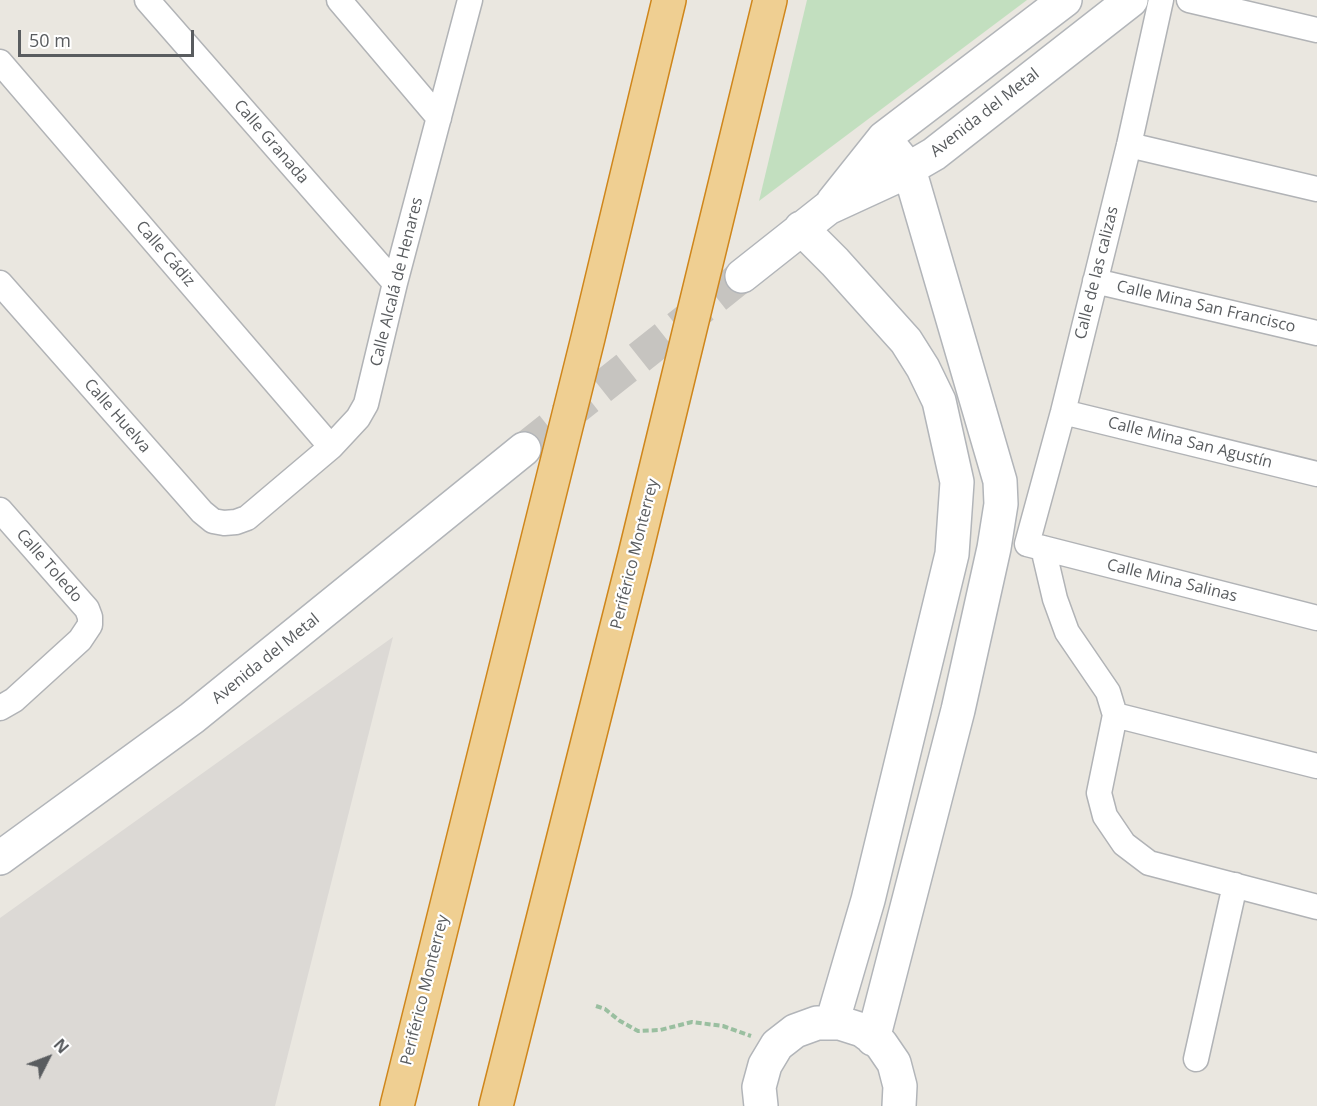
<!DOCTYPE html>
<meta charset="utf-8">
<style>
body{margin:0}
#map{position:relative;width:1317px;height:1106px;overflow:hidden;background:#eae7e0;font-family:"Open Sans",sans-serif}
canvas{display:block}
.north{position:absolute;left:18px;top:1028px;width:60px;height:60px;-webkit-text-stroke:4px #fff;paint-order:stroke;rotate:48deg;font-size:16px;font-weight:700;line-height:24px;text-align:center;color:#595c5f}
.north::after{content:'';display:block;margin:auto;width:21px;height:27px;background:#595c5f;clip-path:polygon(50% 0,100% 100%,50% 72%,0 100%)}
.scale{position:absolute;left:18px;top:30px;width:176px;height:27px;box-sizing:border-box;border:3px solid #595c5f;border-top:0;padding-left:8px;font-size:18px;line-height:21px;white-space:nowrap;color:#595c5f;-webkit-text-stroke:4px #fff;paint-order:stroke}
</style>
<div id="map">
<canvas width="1317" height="1106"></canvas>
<div class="north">N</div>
<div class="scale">50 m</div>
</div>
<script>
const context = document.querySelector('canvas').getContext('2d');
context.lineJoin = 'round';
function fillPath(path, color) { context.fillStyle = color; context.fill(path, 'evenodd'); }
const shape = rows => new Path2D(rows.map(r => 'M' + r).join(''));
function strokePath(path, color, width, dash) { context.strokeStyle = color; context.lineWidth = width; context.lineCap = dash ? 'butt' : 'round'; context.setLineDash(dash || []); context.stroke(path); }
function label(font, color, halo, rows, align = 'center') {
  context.font = font + ' "Open Sans",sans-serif'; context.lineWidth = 4.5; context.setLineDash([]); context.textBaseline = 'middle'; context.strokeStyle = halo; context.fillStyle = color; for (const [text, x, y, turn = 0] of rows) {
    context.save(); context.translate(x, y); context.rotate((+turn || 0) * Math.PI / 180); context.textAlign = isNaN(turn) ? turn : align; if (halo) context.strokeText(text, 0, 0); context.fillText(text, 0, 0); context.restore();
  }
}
const industrial = shape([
 [393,637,275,1106,0,1106,0,918]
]);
const green = shape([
 [807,0,1027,0,759,201]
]);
const secondaryTunnel = shape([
 [524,449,742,276]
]);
const path = shape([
 [596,1006,605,1009,620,1021,638,1031,660,1030,692,1022,723,1026,751,1036]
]);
const street = shape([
 [147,0,395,283],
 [339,0,439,118],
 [1161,0,1129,145,1063,412,1027,544,1317,618],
 [1189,0,1317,30],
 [0,62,331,447],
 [1129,145,1317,189],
 [1095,281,1317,333],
 [0,283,202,512,213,521,224,523,236,522,247,518,331,447,358,418,366,404,395,283,470,0],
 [1063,412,1317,474],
 [0,510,87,609,90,617,90,625,80,640,14,700,0,708],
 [1043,548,1055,599,1067,632,1108,692,1115,715,1099,793,1105,816,1124,844,1149,863,1317,907],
 [1115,715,1317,766],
 [1196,1059,1235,885]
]);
const secondary = shape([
 [833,202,884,138,1065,0],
 [801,228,835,262,906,341,923,368,939,401,957,482,952,554,868,900,832,1023],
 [742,276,828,208,891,179,934,154,1131,0],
 [0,858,192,718,524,449],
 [873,1039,958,710,994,548,1001,504,1000,481,909,169,884,138],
 [761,1106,759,1087,765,1065,777,1045,795,1031,817,1023,840,1023,862,1030,881,1044,894,1063,900,1086,899,1106]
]);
const highway = shape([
 [397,1106,588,338,669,0],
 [496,1106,635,555,770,0]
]);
const streetNames = [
 ["Avenida del Metal",985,113,-38],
 ["Calle Granada",271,142,49],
 ["Calle Cádiz",165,254,49],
 ["Calle de las calizas",1097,273,-76],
 ["Calle Alcalá de Henares",397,282,-76],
 ["Calle Mina San Francisco",1206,307,13],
 ["Calle Huelva",117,416,49],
 ["Calle Mina San Agustín",1190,443,14],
 ["Periférico Monterrey",635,554,-76],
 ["Calle Toledo",49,566,49],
 ["Calle Mina Salinas",1172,581,14],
 ["Avenida del Metal",266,659,-39],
 ["Periférico Monterrey",425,990,-76]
];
fillPath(industrial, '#dcd9d5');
fillPath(green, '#c2dfbf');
strokePath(secondaryTunnel, '#c6c4c0', 33, [33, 16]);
strokePath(street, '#b1b3b6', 27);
strokePath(secondary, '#b2b5b9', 36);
strokePath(highway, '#cf861b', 36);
strokePath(path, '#9abfa0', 4, [6, 3]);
strokePath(street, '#fff', 24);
strokePath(secondary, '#fff', 33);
strokePath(highway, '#efcf92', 33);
label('16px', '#595c5f', '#fff', streetNames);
</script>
